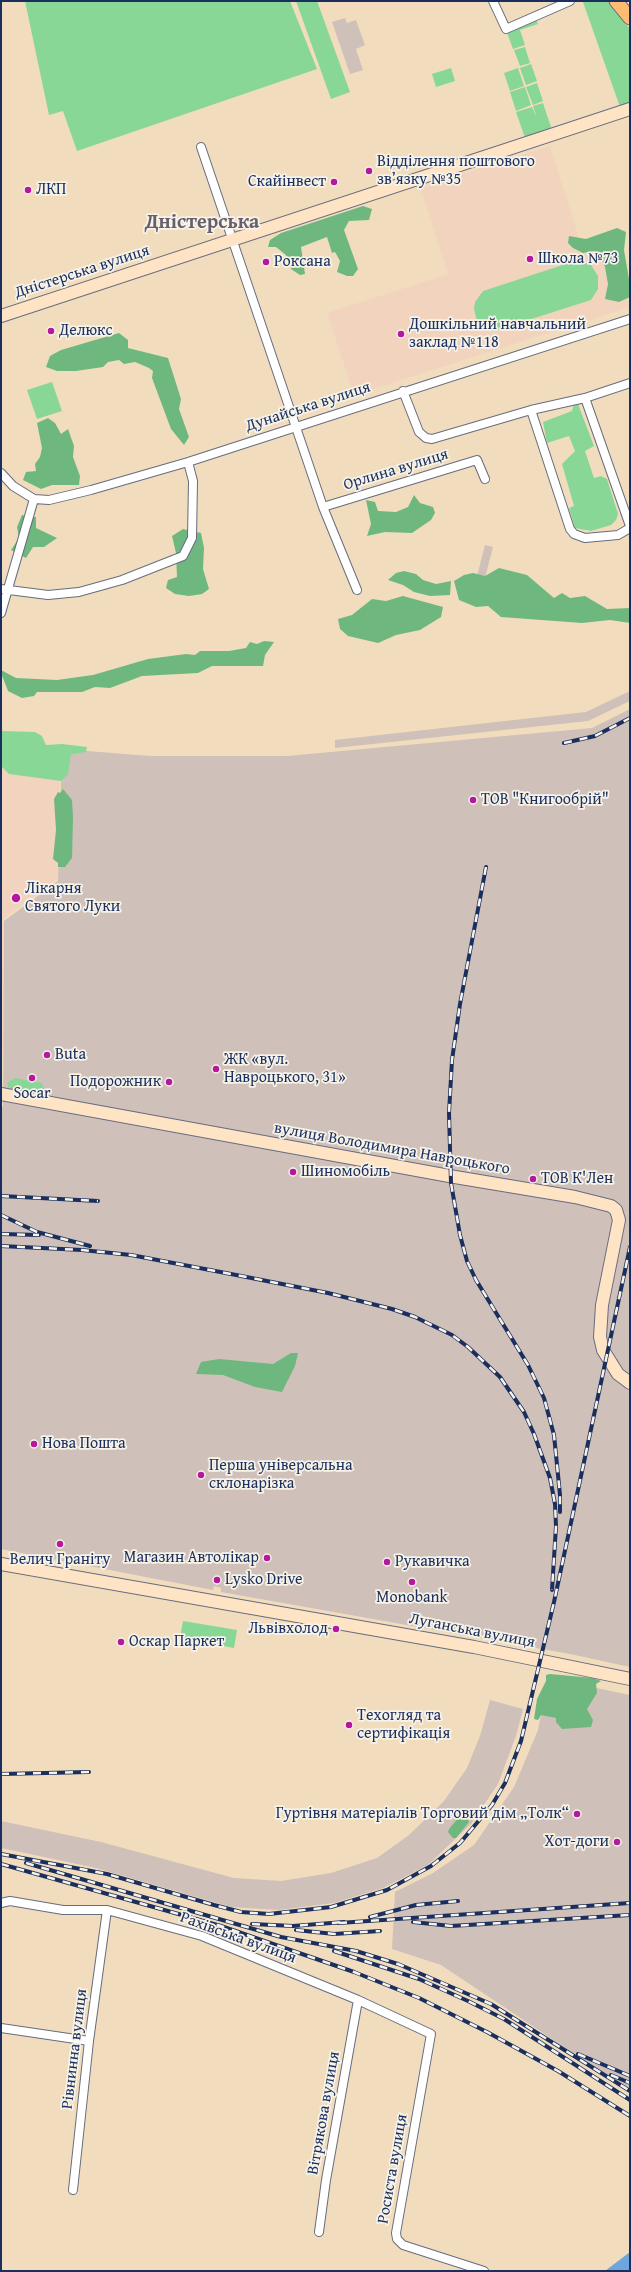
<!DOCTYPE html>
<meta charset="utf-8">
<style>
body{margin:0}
#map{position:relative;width:631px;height:2272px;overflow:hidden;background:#f1ddbd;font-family:"Gentium Book Plus",serif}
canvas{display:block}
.frame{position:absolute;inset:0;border:2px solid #1b2f5e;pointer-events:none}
</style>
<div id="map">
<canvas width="631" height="2272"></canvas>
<div class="frame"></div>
</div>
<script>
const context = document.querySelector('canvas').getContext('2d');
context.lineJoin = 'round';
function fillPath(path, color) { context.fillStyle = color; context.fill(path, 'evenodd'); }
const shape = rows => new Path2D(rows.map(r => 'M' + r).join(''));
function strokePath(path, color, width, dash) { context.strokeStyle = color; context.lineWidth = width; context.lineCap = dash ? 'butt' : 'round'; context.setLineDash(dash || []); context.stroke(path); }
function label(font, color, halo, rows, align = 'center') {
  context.font = font + ' "Gentium Book Plus",serif'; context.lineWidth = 3.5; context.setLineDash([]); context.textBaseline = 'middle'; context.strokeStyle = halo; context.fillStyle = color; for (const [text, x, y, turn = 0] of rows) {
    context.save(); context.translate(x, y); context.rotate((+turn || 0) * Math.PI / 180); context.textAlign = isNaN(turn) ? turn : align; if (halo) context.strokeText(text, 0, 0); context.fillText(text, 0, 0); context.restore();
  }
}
const built = shape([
 [550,146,581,244,609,235,630,307,354,395,327,313,448,274,420,187],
 [1,744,60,746,58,878,4,918,3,1051,1,1049]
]);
const industrial = shape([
 [345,18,347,23,356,20,365,45,356,49,363,70,350,74,332,22],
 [485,545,493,547,485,578,477,576],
 [630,691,630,701,588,721,335,748,335,740,586,712],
 [630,709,630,1667,570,1654,221,1592,221,1588,214,1586,213,1590,1,1549,1,1107,3,1107,4,921,58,881,62,749,150,756,287,756,592,728],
 [548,1678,630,1695,630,2091,441,1965,392,1949,395,1892,433,1873,474,1845,514,1787,538,1730],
 [490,1700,523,1709,516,1736,498,1784,471,1824,428,1865,383,1888,334,1903,279,1910,231,1907,96,1868,1,1848,1,1821,101,1842,234,1878,281,1881,331,1873,377,1858,409,1835,444,1801,467,1768,480,1736]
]);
const green = shape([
 [25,1,290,1,317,69,77,151,63,111,49,115],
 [296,1,317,1,350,92,331,99],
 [608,1,630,29,630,104,620,107,583,2],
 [535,17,538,24,520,30,525,45,513,49,506,30],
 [525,47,530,63,520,66,514,50],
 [531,64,537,81,526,85,520,68],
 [451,68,455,81,436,87,432,74],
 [518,68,524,86,510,91,504,73],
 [537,83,543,101,533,105,526,87],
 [525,87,531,105,516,111,510,92],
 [543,103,552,130,525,138,516,112,532,107,537,118,533,106],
 [578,260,591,265,598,276,598,289,591,300,494,331,487,330,477,321,474,309,475,302,483,291],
 [52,382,62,411,37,419,27,390],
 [574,404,578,404,594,446,585,451,594,478,601,476,607,479,618,514,616,520,611,525,591,531,575,528,569,508,574,506,562,464,575,451,569,436,547,443,543,422,572,411],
 [1,731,35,732,42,736,46,745,62,744,87,747,86,752,71,754,68,774,61,781,9,774,1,766],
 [15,1078,42,1083,45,1091,40,1094,9,1088,7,1083],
 [183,1621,237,1630,234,1648,180,1638]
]);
const forest = shape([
 [363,206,372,209,369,220,349,221,344,230,358,269,353,276,347,276,337,272,340,261,335,252,332,253,327,237,301,247,305,274,300,275,291,269,286,255,276,247,268,247,270,240,281,233],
 [617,228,626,232,624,250,630,285,630,297,619,302,605,299,608,284,605,267,600,256,594,251,583,253,573,248,568,243,569,236,586,239],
 [119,333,128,340,128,348,168,358,181,399,179,409,189,437,184,445,171,429,152,378,153,371,149,368,135,362,124,364,119,360,108,362,103,367,76,371,57,371,46,367,50,356,61,350],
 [48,418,55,423,61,434,68,429,74,446,73,457,80,476,79,485,52,485,41,489,23,480,26,472,36,471,35,464,40,457,42,448,37,423],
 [414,495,420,503,433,507,435,513,431,520,412,533,385,532,367,536,371,524,366,500,375,502,378,511,396,512,408,507],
 [22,515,36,517,36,528,57,538,44,547,33,547,26,558,11,550,19,538,17,527],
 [183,529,201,533,204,548,203,569,209,589,202,594,189,596,175,594,166,588,168,580,177,577,176,553,172,536],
 [499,568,527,575,554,598,562,593,570,598,585,596,607,609,630,608,630,623,610,620,582,623,501,617,488,606,476,607,459,600,454,581,464,575,473,573,485,576],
 [404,571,416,574,423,580,436,584,451,581,450,595,430,596,414,592,403,585,388,580,396,573],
 [403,596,443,607,441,617,420,630,396,635,378,643,348,636,340,629,338,619,352,615,372,599,386,601],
 [264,641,274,642,265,655,263,666,212,666,198,673,142,676,110,688,95,687,82,692,37,692,34,696,22,698,8,691,1,673,1,670,16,678,57,680,93,675,148,659,186,654,195,655,200,651,229,651,246,648,250,642,257,644],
 [63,789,72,800,73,817,72,858,65,867,58,867,58,863,53,859,56,830,54,799,58,792,60,793],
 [291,1353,298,1353,295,1366,282,1392,255,1387,223,1375,196,1374,201,1362,219,1359,273,1364],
 [550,1674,593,1678,601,1681,596,1684,597,1693,587,1709,593,1720,591,1727,562,1729,556,1722,556,1718,541,1715,538,1720,534,1719,537,1699,546,1681,546,1675],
 [466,1816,469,1822,456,1838,453,1838,448,1832,449,1829,458,1818]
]);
const water = shape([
 [630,2252,630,2271,605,2271]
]);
const street = shape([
 [493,1,506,29,570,1],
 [201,147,323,507,357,590],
 [403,391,419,432,426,438,432,439,531,410,585,398,630,383],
 [585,398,630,526],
 [531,410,570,529,574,534,585,538,618,535,630,528],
 [1,473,13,486,34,499,49,500,91,490,188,462,630,319],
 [323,507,477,460,485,479],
 [1,589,48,595,79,592,122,580,183,556,192,538,193,481,188,462],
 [1,613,34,499],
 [1,1903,10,1901,63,1910,107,1910,202,1936,358,2000,431,2034,396,2233,397,2239,403,2245,484,2271],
 [1,2028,89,2041],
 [73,2190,89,2041,107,1910],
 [319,2232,326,2180,358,2000]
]);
const secondary = shape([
 [1,316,630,109],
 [1,1094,455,1177,575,1197,611,1206,616,1210,619,1220,602,1305,600,1337,603,1350,618,1374,630,1383],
 [1,1564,474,1647,630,1679]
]);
const primary = shape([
 [616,1,630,18]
]);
const rail = shape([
 [564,743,595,736,630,718],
 [486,867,460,1004,452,1060,449,1113,451,1183,460,1235,467,1261,476,1280,528,1365,544,1398,554,1435,560,1495,560,1512],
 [1,1196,98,1201],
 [1,1215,37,1232,90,1246],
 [1,1234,39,1235],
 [1,1246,82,1250,131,1255,231,1274,328,1293,392,1309,415,1317,452,1335,468,1347,500,1377,524,1412,534,1434,550,1478,555,1504,556,1526,552,1590],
 [1,1774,89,1772],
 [1,1854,107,1874,214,1905,241,1912,269,1914,331,1907,387,1890,431,1866,460,1843,492,1805,505,1783,521,1741,554,1602,630,1247],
 [26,1863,281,1937,356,1951,398,1964,491,2004,630,2091],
 [1,1864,221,1926,354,1972,419,1998,487,2032,558,2071,630,2116],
 [370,1917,416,1905,458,1901],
 [413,1922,451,1926,630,1915],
 [339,1923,630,1903],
 [252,1924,293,1926,344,1922],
 [296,1930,334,1934,380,1931],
 [334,1951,419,1979,468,2001,504,2019,630,2100],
 [578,2054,630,2076],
 [611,2075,630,2083]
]);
const markers = [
 [369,171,4,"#b5179e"],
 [334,182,4,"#b5179e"],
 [28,190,4,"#b5179e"],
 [530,259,4,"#b5179e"],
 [266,262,4,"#b5179e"],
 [51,331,4,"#b5179e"],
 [401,334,4,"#b5179e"],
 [473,800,4,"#b5179e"],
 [16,898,5,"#b5179e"],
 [47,1055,4,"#b5179e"],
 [216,1069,4,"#b5179e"],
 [32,1078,4,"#b5179e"],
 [169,1082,4,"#b5179e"],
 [293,1172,4,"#b5179e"],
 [533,1179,4,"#b5179e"],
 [34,1444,4,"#b5179e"],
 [201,1475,4,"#b5179e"],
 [60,1544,4,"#b5179e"],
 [267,1558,4,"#b5179e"],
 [387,1562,4,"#b5179e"],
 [217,1580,4,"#b5179e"],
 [412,1582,4,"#b5179e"],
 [336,1629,4,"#b5179e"],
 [121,1642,4,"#b5179e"],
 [349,1725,4,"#b5179e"],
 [577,1814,4,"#b5179e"],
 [617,1842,4,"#b5179e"]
];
const poiNames = [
 ["Відділення поштового",377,162],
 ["зв’язку №35",377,180],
 ["Скайінвест",326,182,"right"],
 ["ЛКП",36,190],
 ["Школа №73",538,259],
 ["Роксана",274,262],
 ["Дошкільний навчальний",409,325],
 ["заклад №118",409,343],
 ["Делюкс",59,331],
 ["ТОВ \"Книгообрiй\"",481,800],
 ["Лікарня",25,889],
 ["Святого Луки",25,907],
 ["Buta",55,1055],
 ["ЖК «вул.",224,1060],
 ["Навроцького, 31»",224,1078],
 ["Подорожник",161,1082,"right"],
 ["Socar",32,1094,"center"],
 ["Шиномобіль",301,1172],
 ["ТОВ К'Лен",541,1179],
 ["Нова Пошта",42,1444],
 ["Перша універсальна",209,1466],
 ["склонарізка",209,1484],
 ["Магазин Автолікар",259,1558,"right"],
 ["Велич Граніту",60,1560,"center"],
 ["Рукавичка",395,1562],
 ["Lysko Drive",225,1580],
 ["Monobank",412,1598,"center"],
 ["Львівхолод",328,1629,"right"],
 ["Оскар Паркет",129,1642],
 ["Техогляд та",357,1716],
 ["сертифікація",357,1734],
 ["Гуртівня матеріалів Торговий дім „Толк“",569,1814,"right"],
 ["Хот-доги",609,1842,"right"]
];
const streetNames = [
 ["Дністерська вулиця",82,272,-18],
 ["Дунайська вулиця",308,407,-18],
 ["Орлина вулиця",396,470,-17],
 ["вулиця Володимира Навроцького",392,1149,10],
 ["Луганська вулиця",472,1631,11],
 ["Рахівська вулиця",238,1938,20],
 ["Рівнинна вулиця",75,2049,-83],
 ["Вітрякова вулиця",324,2113,-80],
 ["Росиста вулиця",393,2169,-80]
];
const districtNames = [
 ["Дністерська",202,223]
];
fillPath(built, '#f2d4be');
fillPath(industrial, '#cfc0ba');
fillPath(green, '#88d796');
fillPath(forest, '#6eb87f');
fillPath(water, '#6ea5dc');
strokePath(street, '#666c7f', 10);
strokePath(secondary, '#666c7f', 14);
strokePath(primary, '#666c7f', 15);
strokePath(street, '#fff', 8);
strokePath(secondary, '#fee4c5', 12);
strokePath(primary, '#fdbc6f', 13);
strokePath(rail, '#1b2f5e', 4);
strokePath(rail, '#f7f3e8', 2.5, [8]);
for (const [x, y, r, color] of markers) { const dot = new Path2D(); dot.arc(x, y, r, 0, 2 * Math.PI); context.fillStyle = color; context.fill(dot); strokePath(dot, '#f7f3e8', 1.5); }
label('16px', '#1b2f5e', '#f7f3e8', poiNames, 'left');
label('16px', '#1b2f5e', '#f7f3e8', streetNames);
label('bold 20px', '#665e6c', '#f7f3e8', districtNames);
</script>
